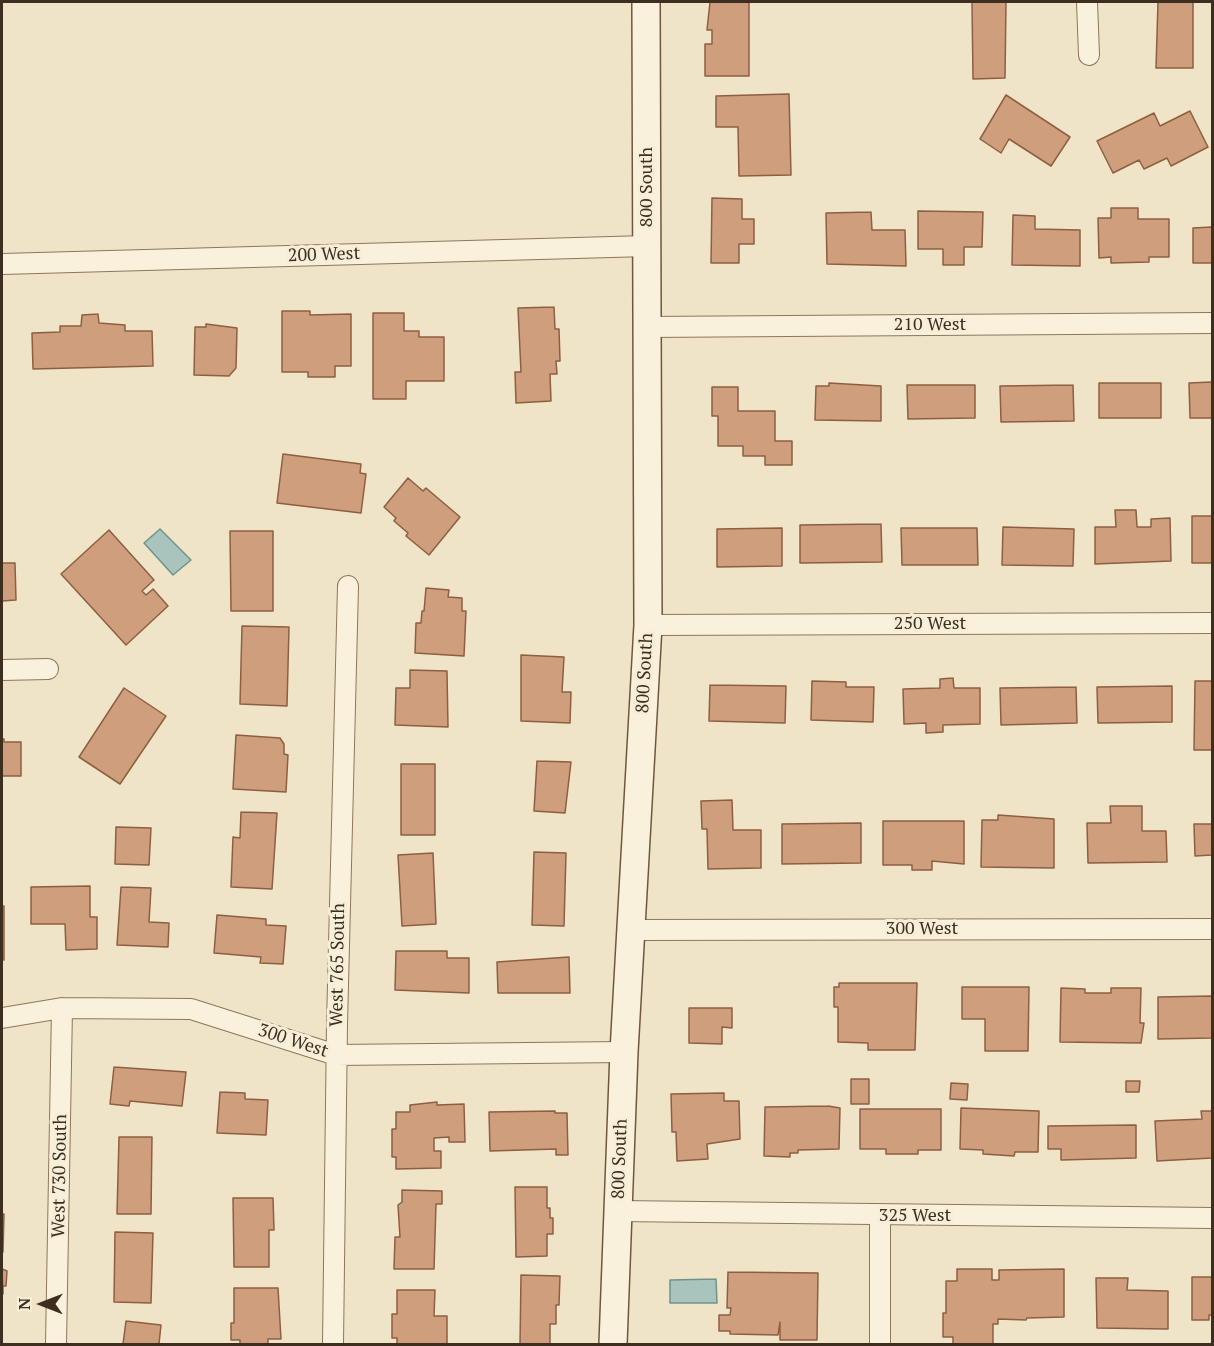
<!DOCTYPE html>
<style>
body{margin:0}
#map{position:relative;width:1214px;height:1346px;overflow:hidden;background:#f0e4c8;font-family:"PT Serif",serif}
canvas{display:block}
.frame{position:absolute;inset:0;border:3px solid #3d2e20;pointer-events:none}
.north{position:absolute;left:12px;top:1274px;width:60px;height:60px;-webkit-text-stroke:4px #f7eed8;paint-order:stroke;rotate:270deg;font-size:16px;font-weight:700;line-height:24px;text-align:center;color:#3d2e20}
.north::after{content:'';display:block;margin:auto;width:21px;height:27px;background:#3d2e20;clip-path:polygon(50% 0,100% 100%,50% 72%,0 100%)}
</style>
<div id="map">
<canvas width="1214" height="1346"></canvas>
<div class="frame"></div>
<div class="north">N</div>
</div>
<script>
const context = document.querySelector('canvas').getContext('2d');
context.lineJoin = 'round';
function fillPath(path, color) { context.fillStyle = color; context.fill(path, 'evenodd'); }
const shape = rows => new Path2D(rows.map(r => 'M' + r).join(''));
function strokePath(path, color, width, dash) { context.strokeStyle = color; context.lineWidth = width; context.lineCap = dash ? 'butt' : 'round'; context.setLineDash(dash || []); context.stroke(path); }
function label(font, color, halo, rows, align = 'center') {
  context.font = font + ' "PT Serif",serif'; context.lineWidth = 6; context.setLineDash([]); context.textBaseline = 'middle'; context.strokeStyle = halo; context.fillStyle = color; for (const [text, x, y, turn = 0] of rows) {
    context.save(); context.translate(x, y); context.rotate((+turn || 0) * Math.PI / 180); context.textAlign = isNaN(turn) ? turn : align; if (halo) context.strokeText(text, 0, 0); context.fillText(text, 0, 0); context.restore();
  }
}
const water = shape([
 [160,529,191,560,173,575,144,543,160,529],
 [716,1279,717,1303,670,1303,670,1280,716,1279]
]);
const building = shape([
 [710,2,749,2,749,76,705,76,705,44,712,44,712,30,707,30,710,2],
 [972,2,1006,2,1005,78,973,79,972,2],
 [1158,2,1193,2,1193,68,1156,68,1158,2],
 [789,94,791,175,739,176,738,127,716,127,716,96,789,94],
 [1006,95,1070,137,1051,166,1009,139,1001,153,980,139,1006,95],
 [1190,111,1208,147,1171,166,1167,158,1144,169,1139,160,1113,173,1097,141,1154,113,1160,126,1190,111],
 [712,198,742,199,742,219,754,219,754,244,739,244,739,263,711,263,712,198],
 [1111,208,1138,208,1138,219,1169,219,1169,257,1149,257,1149,262,1111,263,1111,257,1099,258,1098,218,1111,218,1111,208],
 [918,211,983,212,982,247,964,247,964,265,943,265,943,249,918,249,918,211],
 [871,212,872,230,905,230,906,266,827,264,826,213,871,212],
 [1013,215,1035,216,1035,229,1080,230,1080,266,1012,265,1013,215],
 [1212,227,1212,263,1193,263,1193,228,1212,227],
 [554,307,555,329,559,329,560,361,556,361,557,374,550,374,551,401,516,403,515,372,521,372,518,308,554,307],
 [282,311,310,311,310,315,351,314,351,366,335,366,335,377,308,377,308,372,282,372,282,311],
 [373,313,404,313,404,331,419,331,419,337,444,337,444,381,406,381,406,399,373,399,373,313],
 [98,314,99,323,125,325,125,331,152,331,153,366,33,369,32,333,60,332,60,326,81,326,82,315,98,314],
 [206,324,237,328,236,368,229,376,194,375,195,327,206,327,206,324],
 [1212,382,1212,418,1190,418,1189,383,1212,382],
 [829,383,881,386,881,421,815,420,816,386,829,386,829,383],
 [1099,383,1161,383,1161,418,1099,418,1099,383],
 [907,385,975,385,975,418,908,419,907,385],
 [1073,385,1074,421,1001,422,1000,386,1073,385],
 [712,387,738,387,738,411,775,411,775,441,792,441,792,465,765,465,765,456,743,456,743,446,718,446,718,416,712,416,712,387],
 [283,454,361,464,360,473,366,474,361,513,277,503,283,454],
 [408,478,423,491,426,488,460,517,429,555,406,536,408,533,394,521,396,518,384,507,408,478],
 [1115,510,1136,510,1137,527,1151,527,1151,519,1170,518,1171,561,1095,564,1095,527,1116,527,1115,510],
 [1192,516,1212,516,1212,563,1192,563,1192,516],
 [881,524,882,562,800,563,800,525,881,524],
 [1003,527,1074,529,1073,566,1002,565,1003,527],
 [782,528,782,566,717,567,717,529,782,528],
 [901,528,977,528,978,565,902,565,901,528],
 [109,530,154,580,142,591,146,595,153,589,168,606,126,645,61,574,109,530],
 [230,531,273,531,273,611,231,611,230,531],
 [2,563,15,563,16,600,2,601,2,563],
 [426,588,449,590,448,597,462,598,462,611,466,611,464,656,415,653,416,623,421,623,422,611,424,611,426,588],
 [242,626,289,627,287,706,240,704,242,626],
 [521,655,564,657,562,692,571,692,570,723,521,721,521,655],
 [410,670,447,671,448,727,395,725,396,688,410,688,410,670],
 [953,678,954,688,980,688,980,724,943,725,943,732,926,733,926,723,904,724,903,689,940,688,940,679,953,678],
 [812,681,846,682,846,687,874,687,873,722,811,720,812,681],
 [1195,681,1212,681,1212,750,1194,750,1195,681],
 [710,685,786,686,785,723,709,721,710,685],
 [1172,686,1172,722,1098,723,1097,687,1172,686],
 [1076,687,1077,723,1001,725,1000,688,1076,687],
 [124,688,166,716,120,784,79,757,124,688],
 [236,735,280,738,284,744,284,754,288,755,286,792,233,789,236,735],
 [2,739,4,739,4,742,21,742,21,776,2,776,2,739],
 [537,761,571,762,565,813,534,811,537,761],
 [401,764,435,764,435,835,401,835,401,764],
 [732,800,733,830,761,830,761,868,708,869,707,829,702,829,701,801,732,800],
 [1110,806,1142,806,1142,831,1166,831,1167,862,1088,863,1087,823,1111,823,1110,806],
 [241,812,277,813,272,889,231,887,233,837,240,838,241,812],
 [998,815,1054,819,1054,868,981,867,982,820,998,820,998,815],
 [883,821,964,821,964,864,932,861,932,870,912,870,912,865,883,865,883,821],
 [861,823,861,863,782,864,782,824,861,823],
 [1194,824,1212,824,1212,855,1195,856,1194,824],
 [116,827,151,828,149,865,115,864,116,827],
 [534,852,566,853,564,926,532,925,534,852],
 [433,853,436,924,402,926,398,855,433,853],
 [90,886,90,917,97,917,97,949,66,950,65,924,31,924,31,887,90,886],
 [121,887,151,888,149,922,169,923,168,947,117,945,121,887],
 [2,906,4,906,4,960,2,960,2,906],
 [217,915,266,919,266,925,286,926,283,964,260,963,261,957,214,953,217,915],
 [396,951,447,951,447,958,469,958,469,993,395,990,396,951],
 [569,957,570,993,498,993,497,962,569,957],
 [839,983,917,983,915,1050,868,1050,868,1043,838,1042,838,1007,834,1007,834,987,839,987,839,983],
 [962,987,1029,987,1028,1051,985,1051,985,1019,962,1019,962,987],
 [1061,988,1085,989,1085,993,1111,993,1111,988,1141,988,1140,1023,1144,1023,1141,1043,1060,1042,1061,988],
 [1212,996,1212,1038,1158,1039,1158,997,1212,996],
 [689,1008,732,1008,732,1028,722,1027,722,1044,689,1043,689,1008],
 [114,1067,186,1072,182,1106,130,1101,129,1106,110,1104,114,1067],
 [851,1079,869,1079,869,1104,851,1104,851,1079],
 [1126,1081,1140,1081,1139,1092,1126,1092,1126,1081],
 [951,1083,968,1084,967,1100,950,1099,951,1083],
 [220,1092,245,1093,245,1099,268,1100,266,1135,217,1133,220,1092],
 [724,1093,724,1101,739,1101,740,1139,707,1144,708,1159,677,1161,676,1132,672,1132,671,1094,724,1093],
 [437,1102,437,1105,464,1104,465,1142,449,1142,449,1137,434,1138,434,1151,441,1151,441,1168,396,1169,396,1157,392,1157,392,1129,396,1129,396,1112,410,1112,410,1105,437,1102],
 [828,1106,840,1108,839,1149,798,1150,798,1153,790,1153,790,1157,764,1156,765,1107,828,1106],
 [961,1108,1039,1111,1038,1152,1015,1152,1014,1156,983,1154,983,1150,960,1149,961,1108],
 [860,1109,941,1109,941,1150,918,1150,918,1154,886,1154,886,1149,860,1149,860,1109],
 [555,1111,555,1113,567,1113,568,1155,556,1155,556,1149,490,1151,489,1112,555,1111],
 [1201,1111,1212,1111,1212,1158,1157,1161,1155,1121,1202,1119,1201,1111],
 [1136,1125,1136,1158,1061,1160,1061,1149,1048,1149,1048,1126,1136,1125],
 [119,1137,152,1137,151,1214,117,1214,119,1137],
 [515,1187,547,1187,547,1208,550,1208,550,1218,553,1218,553,1234,547,1234,547,1256,516,1257,515,1187],
 [402,1190,442,1191,442,1204,436,1204,434,1269,394,1269,395,1237,400,1237,398,1205,402,1202,402,1190],
 [233,1198,273,1198,274,1230,269,1230,269,1267,234,1267,233,1198],
 [2,1214,4,1214,3,1252,2,1252,2,1214],
 [115,1232,153,1233,151,1303,114,1302,115,1232],
 [2,1269,7,1271,6,1286,3,1286,3,1294,2,1269],
 [957,1269,992,1269,992,1280,999,1280,999,1270,1064,1269,1064,1317,1027,1318,1026,1320,998,1319,998,1324,993,1324,993,1344,953,1344,953,1337,943,1337,943,1313,946,1313,946,1281,957,1281,957,1269],
 [728,1272,818,1273,817,1340,780,1340,780,1322,778,1335,730,1334,730,1331,719,1331,719,1315,730,1315,731,1308,727,1308,728,1272],
 [521,1275,560,1276,559,1305,556,1305,556,1324,550,1324,550,1344,520,1344,521,1275],
 [1192,1277,1212,1277,1212,1315,1209,1315,1209,1320,1192,1320,1192,1277],
 [1096,1278,1128,1278,1127,1290,1168,1291,1168,1329,1097,1328,1096,1278],
 [234,1288,278,1288,281,1339,268,1339,268,1344,240,1344,240,1340,231,1340,231,1323,234,1323,234,1288],
 [397,1290,435,1290,434,1316,447,1316,447,1344,397,1344,397,1338,392,1338,392,1314,397,1314,397,1290],
 [126,1321,161,1325,159,1344,123,1344,126,1321]
]);
const street = shape([
 [1087,2,1089,55],
 [2,264,647,246],
 [647,327,1212,323],
 [648,625,1212,623],
 [2,670,48,669],
 [631,930,1212,929],
 [2,1018,62,1008,191,1009,336,1055,624,1052],
 [618,1211,1212,1218],
 [880,1215,880,1344],
 [56,1344,62,1008],
 [333,1344,337,1024,348,586]
]);
const secondary = shape([
 [613,1344,624,1052,648,625,646,2]
]);
const streetNames = [
 ["800 South",647,187,-90],
 ["200 West",324,255,-2],
 ["210 West",930,325],
 ["250 West",930,624],
 ["800 South",645,673,-87],
 ["300 West",922,929],
 ["West 765 South",338,965,-89],
 ["300 West",293,1041,18],
 ["800 South",620,1159,-88],
 ["West 730 South",60,1176,-89],
 ["325 West",915,1216]
];
fillPath(water, '#a9c4bc');
strokePath(water, '#6f938a', 1.5);
fillPath(building, '#cf9f7d');
strokePath(building, '#8d5f41', 1.5);
strokePath(street, '#8d765c', 22);
strokePath(secondary, '#6f573f', 30);
strokePath(street, '#faf1dc', 20);
strokePath(secondary, '#faf1dc', 27);
label('18px', '#3d2e20', '#f7eed8', streetNames);
</script>
